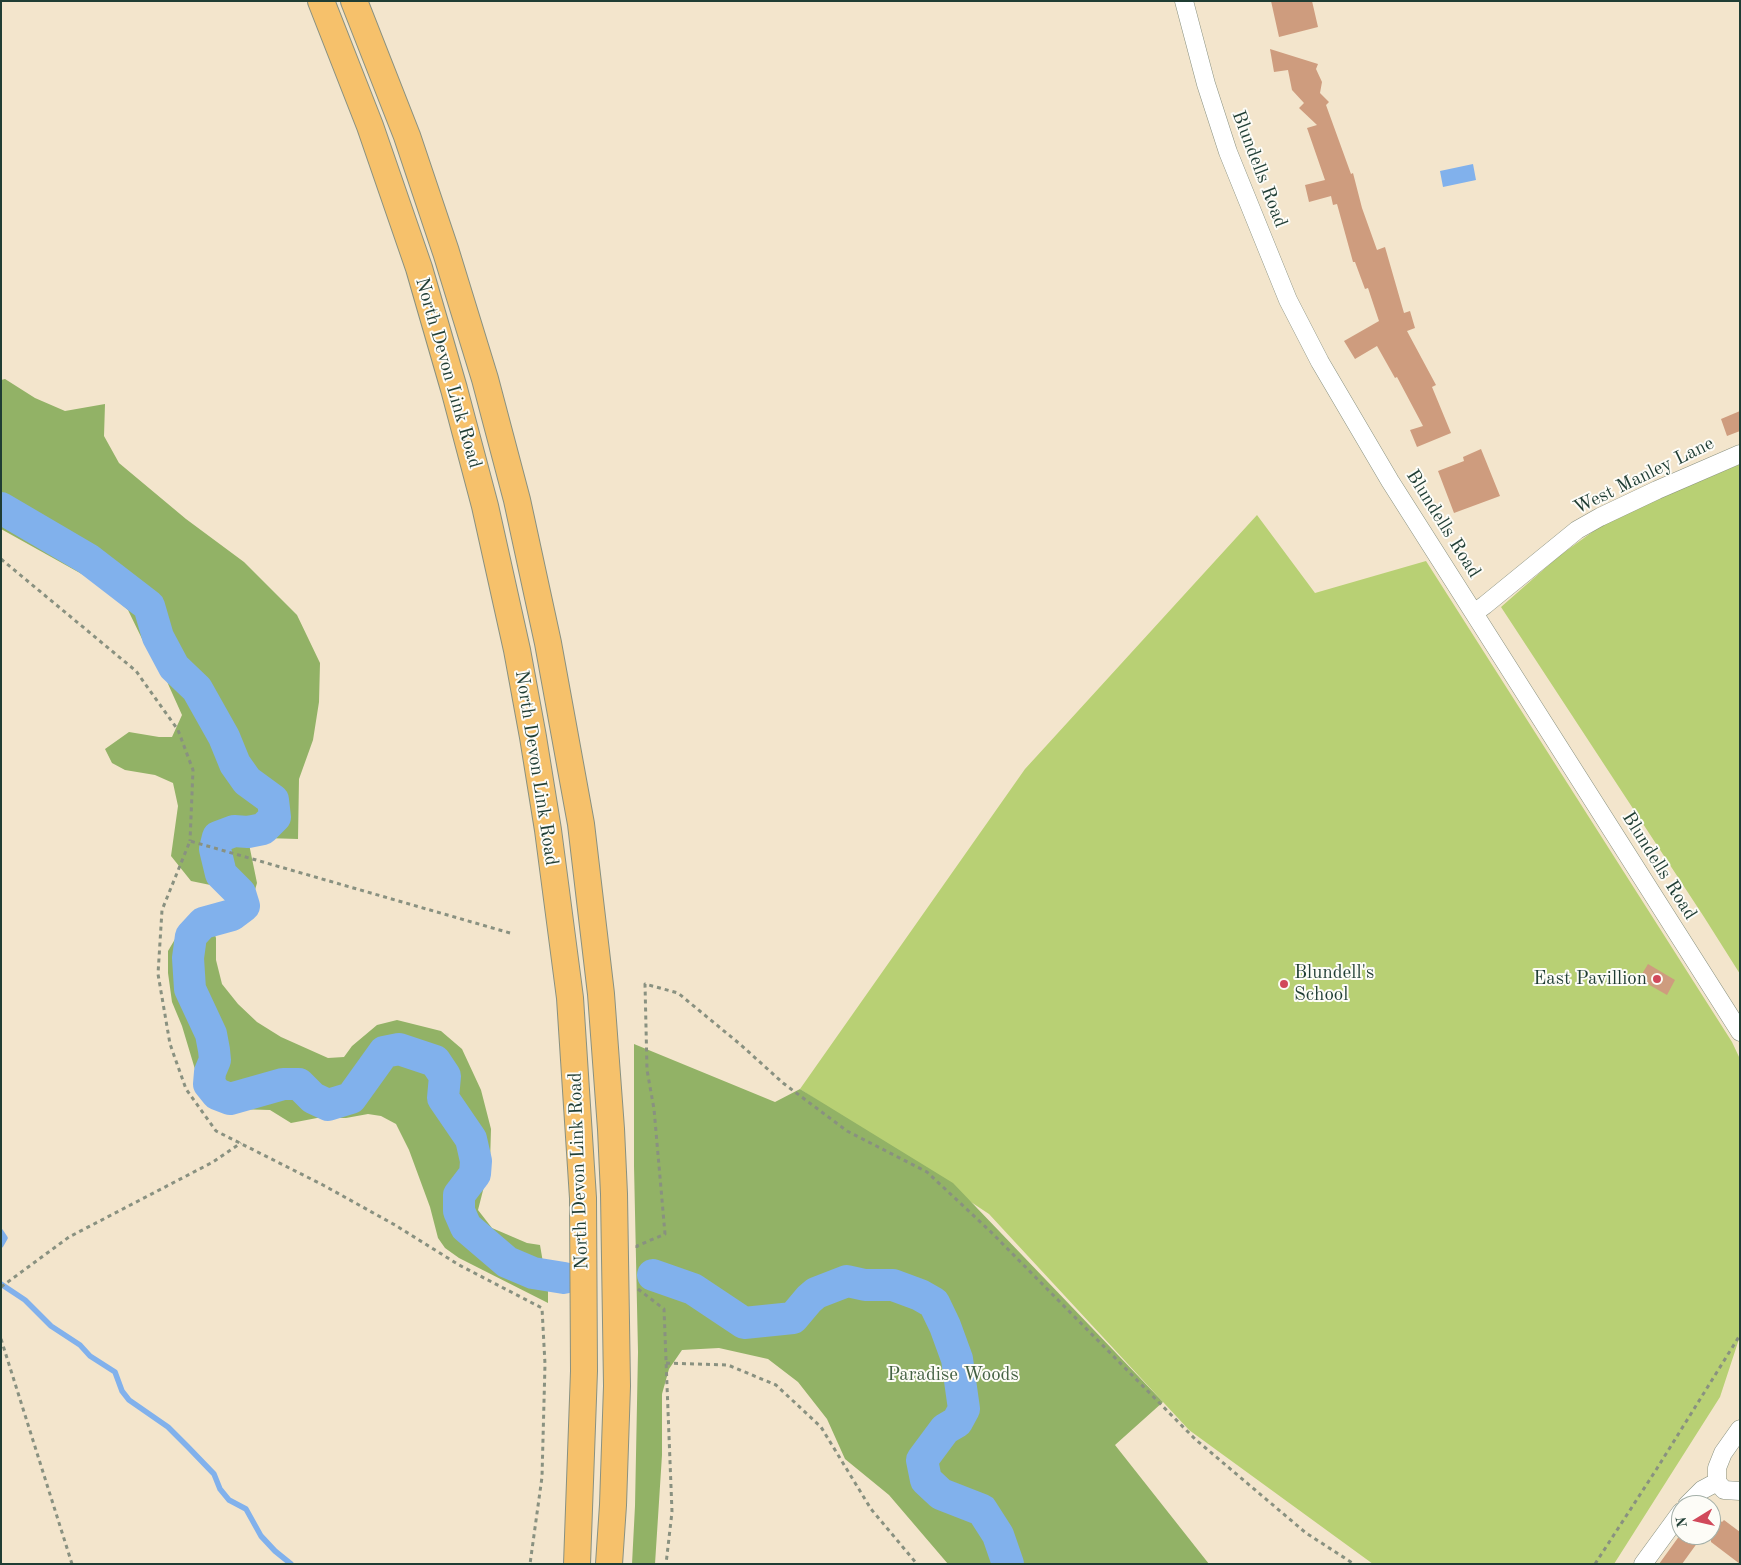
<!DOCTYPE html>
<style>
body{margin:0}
#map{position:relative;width:1741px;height:1565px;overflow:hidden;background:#f3e5cc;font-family:"Old Standard TT",serif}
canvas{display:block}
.frame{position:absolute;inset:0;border:2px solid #1f3d34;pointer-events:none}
.north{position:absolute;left:1671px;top:1495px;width:50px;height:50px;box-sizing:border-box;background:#fdfcf7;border:1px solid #a4b0a9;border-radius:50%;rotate:261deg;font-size:14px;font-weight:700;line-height:20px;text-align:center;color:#1f3d34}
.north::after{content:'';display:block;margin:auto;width:18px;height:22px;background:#d1495b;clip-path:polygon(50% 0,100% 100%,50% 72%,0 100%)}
</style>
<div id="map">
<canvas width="1741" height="1565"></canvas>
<div class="frame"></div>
<div class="north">N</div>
</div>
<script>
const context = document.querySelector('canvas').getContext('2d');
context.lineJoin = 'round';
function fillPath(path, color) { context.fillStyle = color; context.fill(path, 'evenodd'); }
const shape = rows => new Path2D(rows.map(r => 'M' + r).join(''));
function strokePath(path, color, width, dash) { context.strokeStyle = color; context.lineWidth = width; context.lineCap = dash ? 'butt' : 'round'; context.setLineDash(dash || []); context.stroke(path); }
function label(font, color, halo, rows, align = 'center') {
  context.font = font + ' "Old Standard TT",serif'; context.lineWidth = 4; context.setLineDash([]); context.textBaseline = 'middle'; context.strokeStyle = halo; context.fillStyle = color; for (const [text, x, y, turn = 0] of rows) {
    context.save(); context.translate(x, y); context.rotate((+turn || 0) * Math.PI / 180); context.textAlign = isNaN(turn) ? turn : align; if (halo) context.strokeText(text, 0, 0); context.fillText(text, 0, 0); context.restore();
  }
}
const green = shape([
 [1740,464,1740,974,1704,917,1501,607,1559,556,1609,520],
 [1257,515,1315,593,1426,561,1732,1042,1740,1059,1740,1336,1720,1397,1614,1564,1373,1564,1189,1430,989,1214,800,1089,1025,769]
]);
const forest = shape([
 [5,379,35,398,65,411,105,404,104,436,119,463,186,519,244,562,297,615,320,663,319,702,313,740,299,779,298,839,265,838,249,844,257,883,255,890,220,887,191,881,171,856,178,806,173,783,155,775,125,770,112,763,105,749,129,732,159,737,172,737,182,715,164,675,144,643,128,610,96,582,1,529,1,380],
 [206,909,216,938,216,960,222,984,238,1004,257,1022,281,1037,328,1058,344,1057,352,1046,377,1025,397,1020,441,1031,462,1049,481,1090,491,1129,490,1163,478,1210,492,1228,527,1243,540,1245,548,1292,548,1303,459,1258,445,1248,438,1238,430,1207,409,1150,396,1124,381,1116,368,1114,346,1118,317,1118,291,1123,270,1110,235,1109,216,1103,200,1086,182,1026,172,1002,168,973,168,951,181,929,197,910],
 [634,1044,775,1102,800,1089,953,1183,1163,1402,1115,1445,1209,1564,948,1564,889,1495,845,1459,827,1419,798,1382,768,1359,719,1348,682,1350,669,1369,662,1394,662,1455,655,1564,632,1564,635,1506,638,1352,634,1166]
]);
const water = shape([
 [1473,164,1476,180,1443,187,1440,171]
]);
const stream = shape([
 [1,1232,5,1238,1,1245],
 [1,1284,25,1300,51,1326,80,1345,90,1356,115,1372,122,1391,129,1400,168,1427,188,1447,214,1474,220,1489,229,1500,246,1509,261,1536,275,1551,291,1564]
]);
const river = shape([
 [1,508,88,559,149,606,158,637,174,667,197,689,224,737,235,764,247,781,273,800,275,817,263,829,248,832,234,831,218,837,215,849,221,874,240,893,244,906,232,915,203,923,191,936,188,958,190,989,211,1034,214,1050,215,1060,210,1072,209,1084,217,1094,230,1099,283,1084,299,1084,313,1098,328,1105,351,1098,384,1052,399,1049,435,1061,445,1076,443,1098,471,1139,476,1161,475,1174,459,1195,459,1211,466,1227,507,1262,533,1273,564,1278],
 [653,1275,693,1289,744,1323,793,1318,809,1299,816,1293,847,1281,865,1285,893,1285,920,1295,934,1303,945,1326,957,1359,964,1409,957,1422,945,1429,922,1460,926,1480,941,1494,982,1510,998,1535,1008,1564]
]);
const building = shape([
 [1271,1,1312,1,1318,27,1279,37],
 [1270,49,1318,64,1316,69,1322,82,1320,93,1329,102,1326,105,1351,174,1353,173,1362,208,1377,250,1385,247,1404,313,1410,311,1415,328,1407,331,1436,385,1432,387,1451,433,1417,447,1410,430,1423,426,1397,377,1395,378,1377,346,1355,359,1344,341,1379,321,1368,288,1365,289,1355,262,1353,262,1337,204,1333,205,1331,196,1309,202,1305,185,1325,180,1307,128,1317,125,1299,108,1304,103,1292,90,1288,70,1274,72],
 [1740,411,1740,431,1727,436,1721,419],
 [1481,449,1500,496,1454,513,1438,471,1464,461,1463,457],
 [1648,964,1675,980,1667,995,1639,979],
 [1711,1514,1722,1522,1724,1520,1740,1532,1740,1564,1711,1542],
 [1680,1535,1703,1535,1682,1564,1659,1564]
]);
const path = shape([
 [1,559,136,671,178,730,193,770,190,841],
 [510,933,190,841,162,910,158,974,170,1044,186,1089,216,1131,323,1185,395,1225,459,1265,542,1308,545,1364,542,1477,530,1564],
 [637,1248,637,1246,665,1234,654,1109,647,1070,645,984,678,993,741,1045,783,1083,847,1131,927,1172,990,1231,1195,1439,1306,1533,1354,1564],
 [1,1287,69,1237,213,1162,241,1143],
 [638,1289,664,1309,672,1512,666,1564],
 [1,1339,72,1564],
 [666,1363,728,1365,776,1385,821,1427,871,1509,917,1564],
 [1595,1564,1656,1470,1740,1335]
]);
const minor = shape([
 [1184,1,1206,84,1228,152,1288,300,1320,362,1390,481,1740,1032],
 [1474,613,1485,605,1577,530,1600,517,1657,490,1740,454],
 [1717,1482,1724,1490,1740,1491],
 [1687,1505,1702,1490,1717,1482,1717,1468,1723,1453,1740,1429],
 [1643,1564,1681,1512]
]);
const highway = shape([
 [321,1,370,126,419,268,454,389,485,506,517,650,533,737,548,830,570,998,583,1198,584,1371,577,1564],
 [354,1,407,136,446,252,485,379,517,500,548,643,581,824,601,994,611,1129,614,1194,617,1386,613,1505,609,1564]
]);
const markers = [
 [1657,979,5,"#d1495b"],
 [1284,984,5,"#d1495b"]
];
const streetNames = [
 ["Blundells Road",1259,169,69],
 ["North Devon Link Road",448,373,74],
 ["West Manley Lane",1644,476,-26],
 ["Blundells Road",1443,524,58],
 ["North Devon Link Road",536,768,81],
 ["Blundells Road",1659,866,58],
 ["North Devon Link Road",579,1171,-92]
];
const poiNames = [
 ["Blundell's",1294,973],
 ["School",1294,995],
 ["East Pavillion",1647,979,"right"]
];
const parkNames = [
 ["Paradise Woods",953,1375]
];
fillPath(green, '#b8d074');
fillPath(forest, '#92b266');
fillPath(water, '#81b1ec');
strokePath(stream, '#81b1ec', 5.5);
strokePath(river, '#81b1ec', 32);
fillPath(building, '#ce9c7e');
strokePath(minor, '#899180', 19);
strokePath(highway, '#899180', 28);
strokePath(path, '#899180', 3, [4, 4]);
strokePath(minor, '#fff', 18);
strokePath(highway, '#f6c16b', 26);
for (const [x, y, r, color] of markers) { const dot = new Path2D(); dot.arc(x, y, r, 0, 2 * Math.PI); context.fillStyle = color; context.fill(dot); strokePath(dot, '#fdfcf7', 2); }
label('19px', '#1f3d34', '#fdfcf7', streetNames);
label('19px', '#1f3d34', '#fdfcf7', poiNames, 'left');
label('19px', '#456244', '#fdfcf7', parkNames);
</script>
